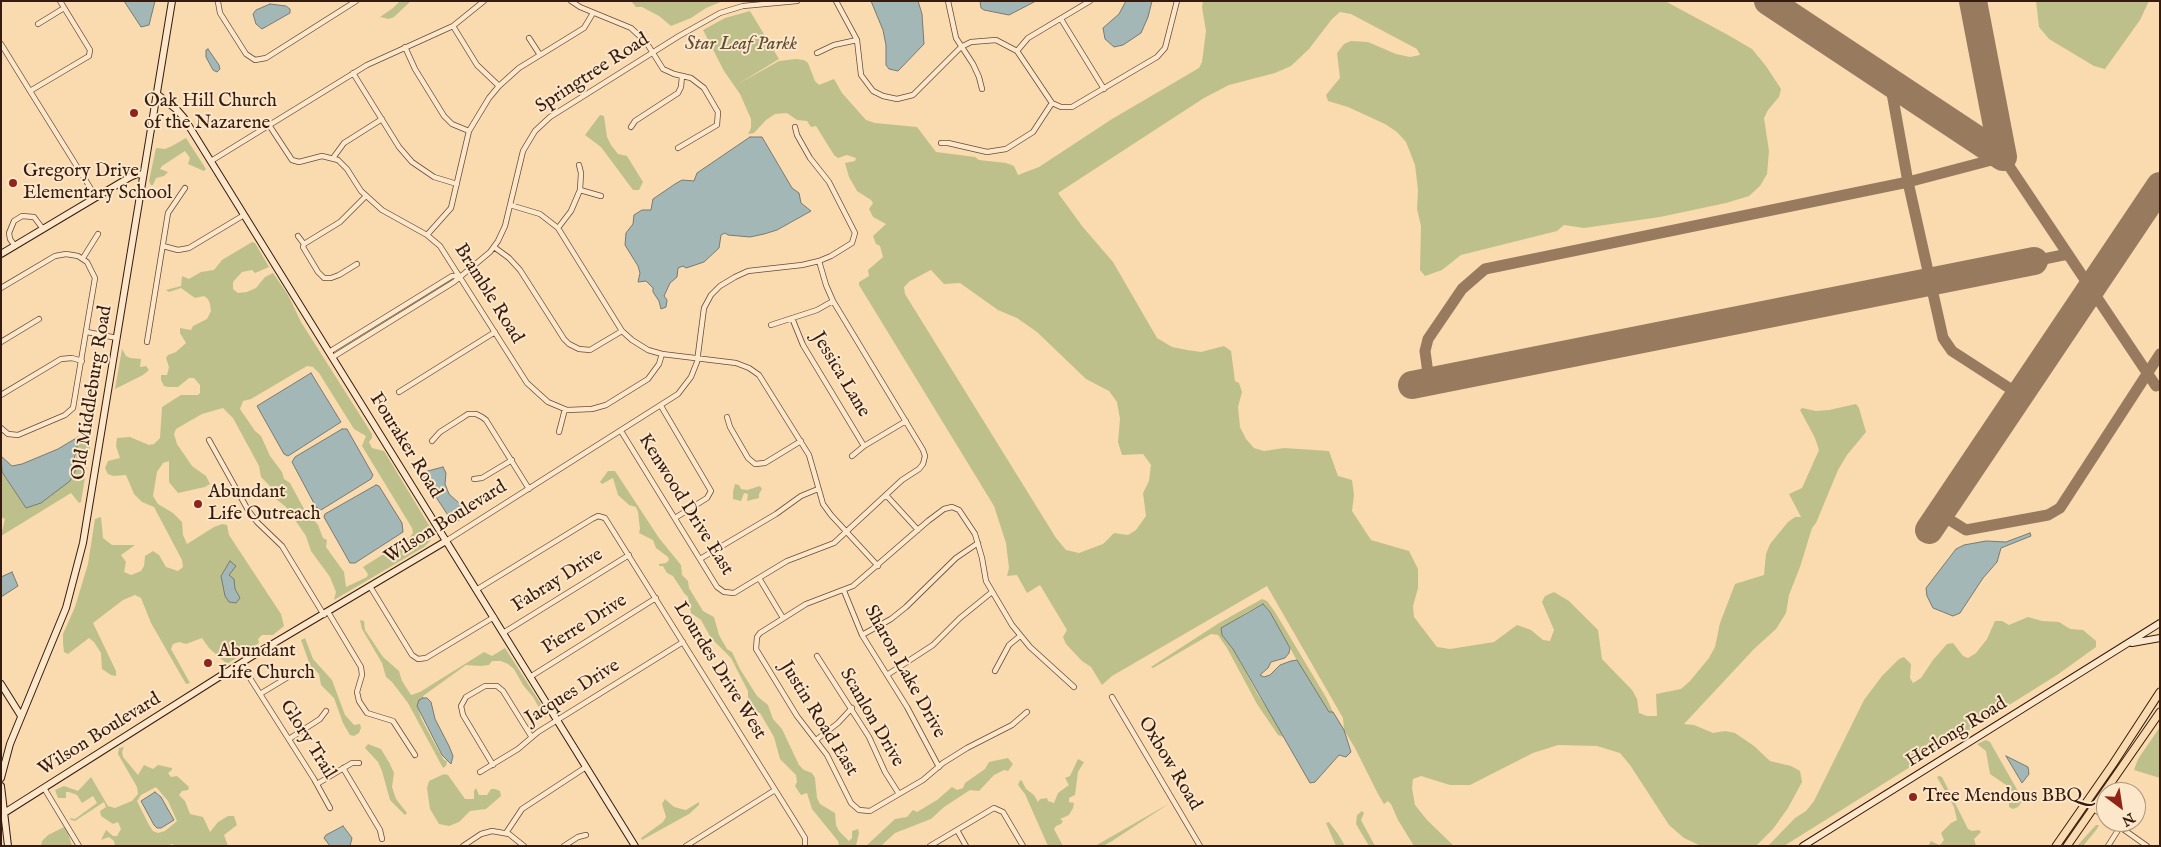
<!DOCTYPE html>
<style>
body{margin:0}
#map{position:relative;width:2161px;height:847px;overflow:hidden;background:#fadaaf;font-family:"IM FELL English",serif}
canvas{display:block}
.frame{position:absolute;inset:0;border:2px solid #361c0f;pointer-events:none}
.north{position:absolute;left:2096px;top:782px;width:50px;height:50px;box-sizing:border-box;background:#fce7cb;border:1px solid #ad9680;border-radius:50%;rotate:149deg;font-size:14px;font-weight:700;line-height:20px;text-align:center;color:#361c0f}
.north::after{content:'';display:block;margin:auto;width:18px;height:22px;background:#8f2418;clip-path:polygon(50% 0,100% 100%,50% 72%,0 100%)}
</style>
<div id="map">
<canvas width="2161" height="847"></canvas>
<div class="frame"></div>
<div class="north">N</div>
</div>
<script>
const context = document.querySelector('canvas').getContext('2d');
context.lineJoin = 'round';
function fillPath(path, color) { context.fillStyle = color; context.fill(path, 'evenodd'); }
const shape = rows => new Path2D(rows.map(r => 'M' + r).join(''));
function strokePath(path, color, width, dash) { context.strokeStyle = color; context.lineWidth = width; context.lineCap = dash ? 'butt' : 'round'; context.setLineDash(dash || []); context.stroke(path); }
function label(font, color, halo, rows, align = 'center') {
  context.font = font + ' "IM FELL English",serif'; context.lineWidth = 4; context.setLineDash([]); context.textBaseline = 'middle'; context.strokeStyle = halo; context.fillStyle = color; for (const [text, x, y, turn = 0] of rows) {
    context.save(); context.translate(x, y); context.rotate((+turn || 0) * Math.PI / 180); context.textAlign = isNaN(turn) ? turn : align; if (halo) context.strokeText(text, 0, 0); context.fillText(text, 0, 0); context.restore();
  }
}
const green = shape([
 [400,1,411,1,394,17,389,19,380,17,393,8],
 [631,1,723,1,706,8,691,18,671,26,659,16,642,7,636,7],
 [1203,1,1665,1,1728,35,1752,49,1766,66,1781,89,1779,97,1768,110,1764,118,1769,151,1767,174,1760,186,1749,196,1726,203,1660,217,1584,228,1564,225,1557,231,1461,255,1442,270,1425,276,1420,270,1421,226,1417,209,1418,190,1415,165,1406,142,1397,132,1385,124,1348,107,1328,101,1326,95,1340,78,1337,53,1344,44,1351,41,1368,42,1396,54,1410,57,1420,55,1417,49,1351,14,1340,12,1332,19,1309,49,1291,66,1275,73,1229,85,1204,98,1058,193,1082,226,1113,262,1157,338,1172,347,1187,350,1201,352,1224,346,1231,351,1235,381,1239,383,1242,392,1238,407,1240,427,1246,439,1254,448,1264,451,1284,448,1329,451,1338,476,1352,480,1354,495,1352,511,1371,540,1409,551,1418,569,1418,588,1413,606,1414,617,1437,647,1450,649,1494,642,1517,625,1531,630,1543,640,1550,641,1554,630,1542,602,1545,596,1554,592,1569,601,1598,630,1602,659,1632,690,1637,699,1639,713,1647,716,1657,716,1656,694,1681,689,1690,681,1709,658,1715,647,1720,623,1735,584,1764,575,1766,554,1770,544,1788,522,1795,517,1801,517,1789,494,1802,488,1819,450,1815,438,1800,410,1802,408,1816,411,1829,410,1856,404,1859,408,1866,432,1847,455,1838,470,1816,523,1812,528,1800,567,1789,595,1786,613,1776,629,1754,649,1684,724,1694,725,1713,733,1725,731,1735,733,1754,746,1770,761,1791,766,1800,771,1802,782,1788,808,1773,829,1756,846,1701,846,1684,838,1669,825,1630,765,1620,753,1597,746,1558,745,1533,753,1470,785,1450,785,1421,776,1413,779,1412,788,1415,805,1427,820,1454,846,1414,846,1398,820,1391,804,1388,801,1384,804,1378,794,1355,748,1344,730,1343,718,1267,586,1112,676,1102,685,1091,667,1082,661,1066,644,1063,637,1067,630,1040,585,1027,593,1017,575,1007,576,1009,568,1006,543,994,506,859,285,859,282,869,276,868,270,883,257,880,246,876,244,873,236,886,224,873,217,869,209,873,203,871,200,857,191,849,177,845,163,855,161,856,158,847,155,838,158,834,155,816,126,811,127,807,121,797,120,787,113,775,114,766,120,754,133,748,134,751,128,751,119,740,94,724,71,703,30,725,18,750,11,779,59,738,84,779,61,796,59,804,60,808,63,815,81,819,85,834,79,842,93,866,120,875,123,917,127,936,152,975,157,979,160,1006,163,1014,166,1018,175,1039,167,1112,119,1199,68,1202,62,1206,31,1202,7],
 [931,270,944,284,960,283,998,310,1017,318,1037,332,1086,379,1109,391,1117,402,1120,419,1118,442,1122,455,1143,454,1151,465,1149,481,1143,493,1146,516,1136,530,1128,535,1114,533,1103,544,1079,553,1066,550,1056,538,905,294,904,287,910,281],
 [2036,1,2149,1,2140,20,2105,69,2094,66,2049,39,2039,27],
 [600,115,604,116,607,137,611,145,618,154,627,156,643,182,639,190,633,190,601,147,585,135],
 [186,138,206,169,204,171,188,164,190,158,185,151,162,166,160,169,168,172,164,176,156,178,153,185,151,185,149,181,156,148,165,149,172,146],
 [252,242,255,243,269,267,255,273,252,270,242,272,233,282,233,289,238,293,247,292,256,288,265,277,273,273,288,295,301,322,372,434,372,438,369,442,372,448,384,451,430,527,432,531,432,534,429,536,431,540,424,547,334,600,336,592,330,577,311,551,306,536,286,507,276,499,270,486,261,477,259,466,233,418,223,408,202,414,176,429,174,434,177,444,192,466,206,476,210,484,205,487,178,493,169,482,169,461,163,463,157,472,153,496,158,504,173,513,182,522,183,535,187,544,214,527,222,524,227,525,229,535,281,614,284,626,273,635,262,635,258,639,259,643,227,664,209,648,202,638,186,644,179,642,173,644,171,649,190,683,186,684,151,623,141,598,135,595,123,600,93,623,116,671,116,676,111,675,102,669,101,653,94,642,89,638,68,654,64,652,63,643,63,634,75,607,88,564,95,519,101,517,103,538,112,545,135,545,121,555,126,562,124,572,131,575,141,571,144,566,145,556,153,551,159,555,166,567,178,571,183,567,182,560,154,507,142,502,134,494,126,475,113,476,108,474,105,468,108,461,120,458,116,446,117,438,130,437,149,445,154,444,160,438,162,407,181,395,198,395,200,393,200,385,194,378,189,378,178,387,169,387,164,386,161,380,161,375,167,375,169,367,166,358,168,355,176,352,186,343,180,333,180,328,191,330,193,326,207,319,211,311,210,304,208,299,204,296,195,298,181,288,169,292,166,290,181,286,182,276,189,279,201,272,214,270,222,260],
 [307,366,313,367,319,373,354,429,366,436,362,446,412,528,413,533,409,538,363,567,368,574,367,577,346,587,344,572,326,547,327,540,323,538,318,525,304,509,290,483,284,479,282,472,270,456,261,436,255,431,240,409,243,401,251,399],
 [122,349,126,356,130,358,141,359,140,367,146,366,149,370,143,375,115,389],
 [86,431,91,440,81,502,79,503,71,493,1,536,5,519,1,517,1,471,26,508,76,469,76,447,79,438],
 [608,471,615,471,659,538,681,565,682,575,688,581,689,588,703,611,714,617,719,635,727,649,732,652,740,669,757,696,768,705,773,719,782,729,799,765,804,770,812,773,815,778,817,798,820,804,835,813,836,825,839,831,849,841,852,838,852,831,858,829,859,833,856,846,839,846,838,841,812,809,807,793,801,795,795,786,797,782,796,775,780,759,774,737,760,713,756,712,748,703,748,691,731,658,711,638,701,620,691,613,688,597,684,593,673,576,667,573,663,566,659,566,659,564,666,563,669,560,668,557,656,548,653,540,639,533,640,529,638,512,636,507,629,505,618,495,613,478,602,484,600,482],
 [735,484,739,485,741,489,747,490,760,486,762,489,759,494,759,498,747,501,748,494,744,493,741,501,733,499,733,492],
 [1262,599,1267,601,1275,612,1327,699,1333,712,1329,712,1300,666,1270,612,1263,604,1247,612,1221,629,1222,635,1233,649,1258,695,1277,723,1283,737,1278,735,1257,704,1227,648,1218,635,1211,634,1153,668,1151,667,1219,623],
 [2028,617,2042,621,2059,622,2070,629,2083,630,2096,641,2096,647,2057,675,1784,846,1768,846,1795,818,1806,811,1814,801,1864,700,1882,676,1899,659,1904,657,1911,664,1910,678,1913,683,1921,678,1933,660,1947,644,1953,643,1963,656,1968,658,1976,653,1987,639,1995,621,2002,621,2009,625],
 [360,620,364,621,365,630,383,657,399,671,402,681,411,695,420,692,484,652,492,656,505,648,548,715,545,718,533,697,523,685,514,669,508,664,501,661,492,661,489,665,481,666,466,665,423,696,423,698,417,704,421,718,437,748,444,760,447,761,446,766,443,768,408,703,392,682,386,677,382,663,362,629],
 [305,638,313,659,332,680,345,715,354,725,360,724,361,728,359,733,354,736,350,735,343,723,334,698,321,685,319,674,310,665,301,640],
 [2160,727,2160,778,2134,770,2138,759],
 [1986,740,1990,742,2023,800,2018,807,2013,809,2009,807,2009,802,2012,793,2009,787,1990,774,1986,751,1977,744],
 [368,744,381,749,390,764,394,773,392,787,396,799,407,813,405,815,390,800,382,771,378,762,365,748],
 [124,747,122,752,123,757,138,775,144,765,153,769,158,765,172,768,172,770,168,773,171,777,177,776,189,787,188,790,182,791,179,795,185,801,190,814,203,817,210,832,218,822,228,816,234,816,237,825,224,835,228,846,176,846,172,844,167,846,115,846,114,841,109,837,101,840,106,830,113,836,117,836,121,829,118,822,113,824,101,816,100,811,106,807,104,802,75,821,71,820,70,818,75,819,97,803,93,796,82,803,77,795,69,792,66,792,66,798,58,798,55,790,64,786,78,791,91,777,108,806,115,808,132,801,138,794,137,787,118,754,119,748],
 [156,787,168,801,177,821,165,831,158,833,153,831,149,825,137,801,141,795],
 [1008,758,1013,764,1008,771,1004,770,994,775,979,791,970,790,944,807,931,819,895,833,881,846,866,846,895,819,907,817,913,810,917,812,937,800,952,787,957,790,963,788,965,783,985,769,989,762],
 [1078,759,1084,762,1078,772,1075,795,1069,798,1069,802,1074,803,1073,808,1069,815,1060,819,1063,821,1061,824,1056,826,1054,829,1063,846,1048,846,1025,794,1018,785,1020,780,1022,781,1026,789,1034,795,1038,802,1040,799,1047,798,1048,801,1054,803,1058,793,1069,785,1065,778,1070,776],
 [444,774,448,775,465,799,474,799,474,791,476,788,479,795,487,795,491,789,495,789,500,791,501,796,486,809,470,811,459,822,449,826,439,824,430,809,427,788,429,781],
 [1939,776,1942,777,1968,829,1972,831,1979,830,1981,832,1974,839,1976,846,1928,846,1931,841,1939,845,1941,844,1944,840,1941,833,1951,823,1957,820,1954,807,1937,777],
 [665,799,674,807,686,810,699,802,699,805,689,814,642,840,641,838,663,822,666,817,662,804],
 [1170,803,1112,841,1103,846,1095,846],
 [1362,811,1364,813,1361,820,1375,846,1369,846,1356,824,1357,815],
 [1329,822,1338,834,1345,846,1336,846,1326,823],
 [2096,825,2099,825,2097,829,2083,846,2077,846],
 [64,827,68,833,72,846,41,846,42,841,48,835]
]);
const water = shape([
 [124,1,155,1,149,25,141,27,124,1],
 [871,1,918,1,922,14,924,44,898,71,889,69,886,65,886,45,883,30,871,1],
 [980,1,1036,1,1009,15,984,10,981,8,980,1],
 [1126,1,1152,1,1148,17,1141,33,1123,45,1114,47,1105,39,1103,28,1119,14,1126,1],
 [270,4,286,6,290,9,290,13,262,29,256,24,253,14,256,10,270,4],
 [208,49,219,65,220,69,217,72,213,70,206,57,206,50,208,49],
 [750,137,762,137,792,188,799,193,801,203,811,211,777,230,764,234,750,237,728,235,725,233,721,235,719,248,704,262,686,268,683,266,678,268,677,277,670,283,664,296,667,300,666,307,661,309,659,301,653,292,653,288,646,281,638,282,640,273,638,266,625,245,626,233,633,224,634,215,642,210,651,210,653,199,675,184,682,180,694,181,697,173,750,137],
 [311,373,341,422,288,456,284,454,257,406,311,373],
 [342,429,347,429,373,475,371,479,321,510,316,507,292,462,295,457,342,429],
 [78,437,79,438,74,460,76,469,70,481,41,503,26,508,2,472,1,456,12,466,22,464,58,449,78,437],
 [443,467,446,473,445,484,449,494,460,504,470,509,471,512,456,522,451,520,423,477,424,472,443,467],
 [376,485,379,486,402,523,403,532,355,563,350,563,324,517,325,514,376,485],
 [2030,533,2031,536,2001,548,1997,562,1983,578,1960,613,1953,616,1933,608,1927,596,1926,588,1956,549,1964,545,1986,541,2006,542,2030,533],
 [230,561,236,566,229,575,234,579,235,589,240,598,236,603,229,602,225,596,221,576,230,561],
 [12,572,18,586,1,597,1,577,12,572],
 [1263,604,1270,612,1290,648,1289,653,1285,658,1271,662,1268,668,1260,675,1264,677,1270,675,1280,665,1291,661,1297,660,1329,712,1333,712,1344,730,1351,752,1346,757,1339,755,1315,782,1310,783,1233,649,1222,635,1221,628,1263,604],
 [423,698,427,698,431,702,435,719,449,746,453,756,451,764,442,755,417,706,419,700,423,698],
 [2006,756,2028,767,2029,774,2022,783,2006,756],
 [155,792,161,797,174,820,161,828,157,828,154,825,141,801,155,792],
 [343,826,352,838,350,846,330,846,324,838,326,835,343,826]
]);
const taxiway = shape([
 [1890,82,1908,182,1943,338,1952,351,2020,395],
 [2034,261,2068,254],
 [1429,381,1425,351,1428,339,1462,289,1485,269,1908,182,2003,157,2156,386],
 [1940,514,1966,530,2048,515,2060,508,2160,354]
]);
const runway = shape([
 [1768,1,2003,157,1973,1],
 [1412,385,2034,261],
 [1929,530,2160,186]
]);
const street = shape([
 [571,1,580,7,631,28,646,42,663,69,674,74,691,78,704,88,718,112,717,125,678,148],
 [836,1,857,40,861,75,873,91,883,96,897,99,913,95,961,47,971,42,996,40,1017,51,1052,103,1061,107,1072,107,1157,57,1165,48,1177,1],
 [948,1,956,38,973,64,979,77,982,89],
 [218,2,220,13,246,54,255,60,266,58,356,1],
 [1061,19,1104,89],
 [38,24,64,8],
 [453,26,477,65,499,86],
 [529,38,540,55],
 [1,44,30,91,89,56,90,50,60,1],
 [405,47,415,69,444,116,452,124,469,131],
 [1017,51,1028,38,1090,1],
 [817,53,834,45,857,40],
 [353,73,399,147,412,162,434,177,457,184],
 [30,91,96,197],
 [269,125,292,160,299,162,322,156,338,160,347,169,361,191,382,210,427,235,440,246,527,383,548,402,567,410,592,409,606,405,648,379,659,364,662,354],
 [631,127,635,121,678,93,681,87,682,76],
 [941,143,948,143,987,152,1006,149,1033,132,1052,103],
 [333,158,344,143,382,119],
 [211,161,367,65,453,26,484,1],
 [580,190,601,196],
 [510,205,540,214,558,228,622,331,632,340,648,350,662,354,736,363,749,368,759,375,809,455,823,504,831,515,878,566],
 [558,228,571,211,580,190,581,173,579,165],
 [427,235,451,208,469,131,489,98,499,86,519,68,584,28,593,13],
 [298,236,304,244],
 [304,244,340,222,366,196],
 [304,244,303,247,318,272,324,278,331,278,339,275,357,264],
 [15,246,10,239,9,233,14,221,22,216,34,217,43,229],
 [163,246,178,250,189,248,244,215],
 [494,247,509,258,520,270,564,339,569,344,579,349,590,350,622,331],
 [83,258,98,234],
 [1,288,55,256,66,254,78,256,87,262,95,278,73,408,65,415,18,435,8,434,1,428],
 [792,318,803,345,864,446],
 [771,325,817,310,833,301],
 [87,332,117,338],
 [1,342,39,319],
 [147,342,168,213,185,188],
 [329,352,452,276,460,276],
 [333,357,454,282,490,252,498,241,505,226,523,151,535,131,550,117,679,36,720,13,743,6,797,1],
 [399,392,495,332],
 [1,395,61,359,72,358,82,361],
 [661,406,711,491,707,498,675,518],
 [727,417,730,427,748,458,755,464,765,463,801,441],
 [621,431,717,587,724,592,734,593,787,561,834,543,902,480,919,469,923,464,925,456,923,450,833,301,826,285,819,261],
 [559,432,565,409],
 [209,440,248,510,257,522,282,546,324,615],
 [432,441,440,432,462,418,468,414,476,414,482,417,486,420,529,489],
 [852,456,864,446,906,421],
 [474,479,482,478,512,460],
 [886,495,918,530],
 [446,541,678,394,691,377,697,362,704,308,711,295,720,286,735,277,748,271,802,265,819,261,831,256,852,243,855,233,852,227,829,182,810,158,797,135,795,127],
 [700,559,776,514,801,496,818,489],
 [759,578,783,618],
 [371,588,412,655,418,659,426,658,494,617],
 [476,590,592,519,598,516,605,518,794,820,805,838,805,846],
 [844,591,862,635,907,707,939,767],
 [328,612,361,667,362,675,357,692,359,701,367,713,393,721,415,755],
 [503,633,629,555],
 [862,635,891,619,906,607,956,558,978,543],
 [817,656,869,737,885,772,899,794],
 [241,664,314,779,330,808],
 [995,671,1009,645,1020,636],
 [887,675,933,645,960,618,992,592],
 [530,677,656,598],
 [260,694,293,674,302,673],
 [1112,697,1200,846],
 [1027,712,1012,725,967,748,943,763,923,780,899,794,870,811,859,810,851,803,827,755,797,716,756,649,757,637,760,633,806,604,853,586,928,521,944,509,952,507,959,510,975,534,982,558,986,581,1012,625,1030,647,1074,687],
 [289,739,320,719,326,711],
 [816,740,838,723,852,708],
 [493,765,463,715,461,706,466,697,485,686,497,686,503,691,531,736],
 [343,768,380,830,382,839],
 [480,772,518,749,538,732,683,642],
 [317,784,352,763,359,763],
 [44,788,79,846],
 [2086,804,2106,817],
 [2113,822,2147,846],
 [957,830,966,846],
 [506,833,522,809,586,767],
 [463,846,481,834,492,831,509,834,524,846],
 [564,846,578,837,586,835],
 [686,846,775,790],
 [930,846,994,808,1003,812,1023,846],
 [2108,846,2120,827]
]);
const secondary = shape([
 [157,94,177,110,184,118,635,846],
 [1,254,130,177,137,174,143,175],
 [2132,643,2160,638],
 [1,684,21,716],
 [1,778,10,744,66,608,83,543,172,1],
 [1,786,8,846],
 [1,815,249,658,446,541],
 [1803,846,2160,623]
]);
const primary = shape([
 [2056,846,2113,764,2160,692],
 [2067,846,2160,712]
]);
const markers = [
 [134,113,5,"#8f2418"],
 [13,183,5,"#8f2418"],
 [198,504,5,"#8f2418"],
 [208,663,5,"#8f2418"],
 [1913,797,5,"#8f2418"]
];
const parkNames = [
 ["Star Leaf Parkk",741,45]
];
const streetNames = [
 ["Springtree Road",593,74,-33],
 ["Bramble Road",488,294,58],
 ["Jessica Lane",840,375,59],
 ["Old Middleburg Road",93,393,-81],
 ["Fouraker Road",405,446,58],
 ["Kenwood Drive East",685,505,58],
 ["Wilson Boulevard",446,523,-32],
 ["Fabray Drive",558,581,-32],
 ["Pierre Drive",585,625,-32],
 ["Lourdes Drive West",719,671,58],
 ["Sharon Lake Drive",904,672,61],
 ["Jacques Drive",573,693,-32],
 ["Scanlon Drive",871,718,60],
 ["Justin Road East",818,719,58],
 ["Herlong Road",1957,733,-32],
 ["Wilson Boulevard",100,735,-32],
 ["Glory Trail",307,740,58],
 ["Oxbow Road",1169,764,59]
];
const poiNames = [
 ["Oak Hill Church",144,102],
 ["of the Nazarene",144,124],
 ["Gregory Drive",23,172],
 ["Elementary School",23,194],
 ["Abundant",208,493],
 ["Life Outreach",208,515],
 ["Abundant",218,652],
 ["Life Church",218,674],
 ["Tree Mendous BBQ",1923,797]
];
fillPath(green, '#bec08b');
fillPath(water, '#a3b8b6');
strokePath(water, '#777a73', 1);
strokePath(taxiway, '#987b5f', 11);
strokePath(runway, '#987b5f', 28);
strokePath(street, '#674c37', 6);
strokePath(secondary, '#361c0f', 8);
strokePath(primary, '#361c0f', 9);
strokePath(street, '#fce7cb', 4.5);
strokePath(secondary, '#fce7cb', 6);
strokePath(primary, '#fadaaf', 7);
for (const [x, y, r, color] of markers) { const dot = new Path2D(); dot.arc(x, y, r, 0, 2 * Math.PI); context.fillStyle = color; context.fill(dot); strokePath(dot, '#fce7cb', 2); }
label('italic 19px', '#5f4d34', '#fce7cb', parkNames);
label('19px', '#361c0f', '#fce7cb', streetNames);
label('19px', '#361c0f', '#fce7cb', poiNames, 'left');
</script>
